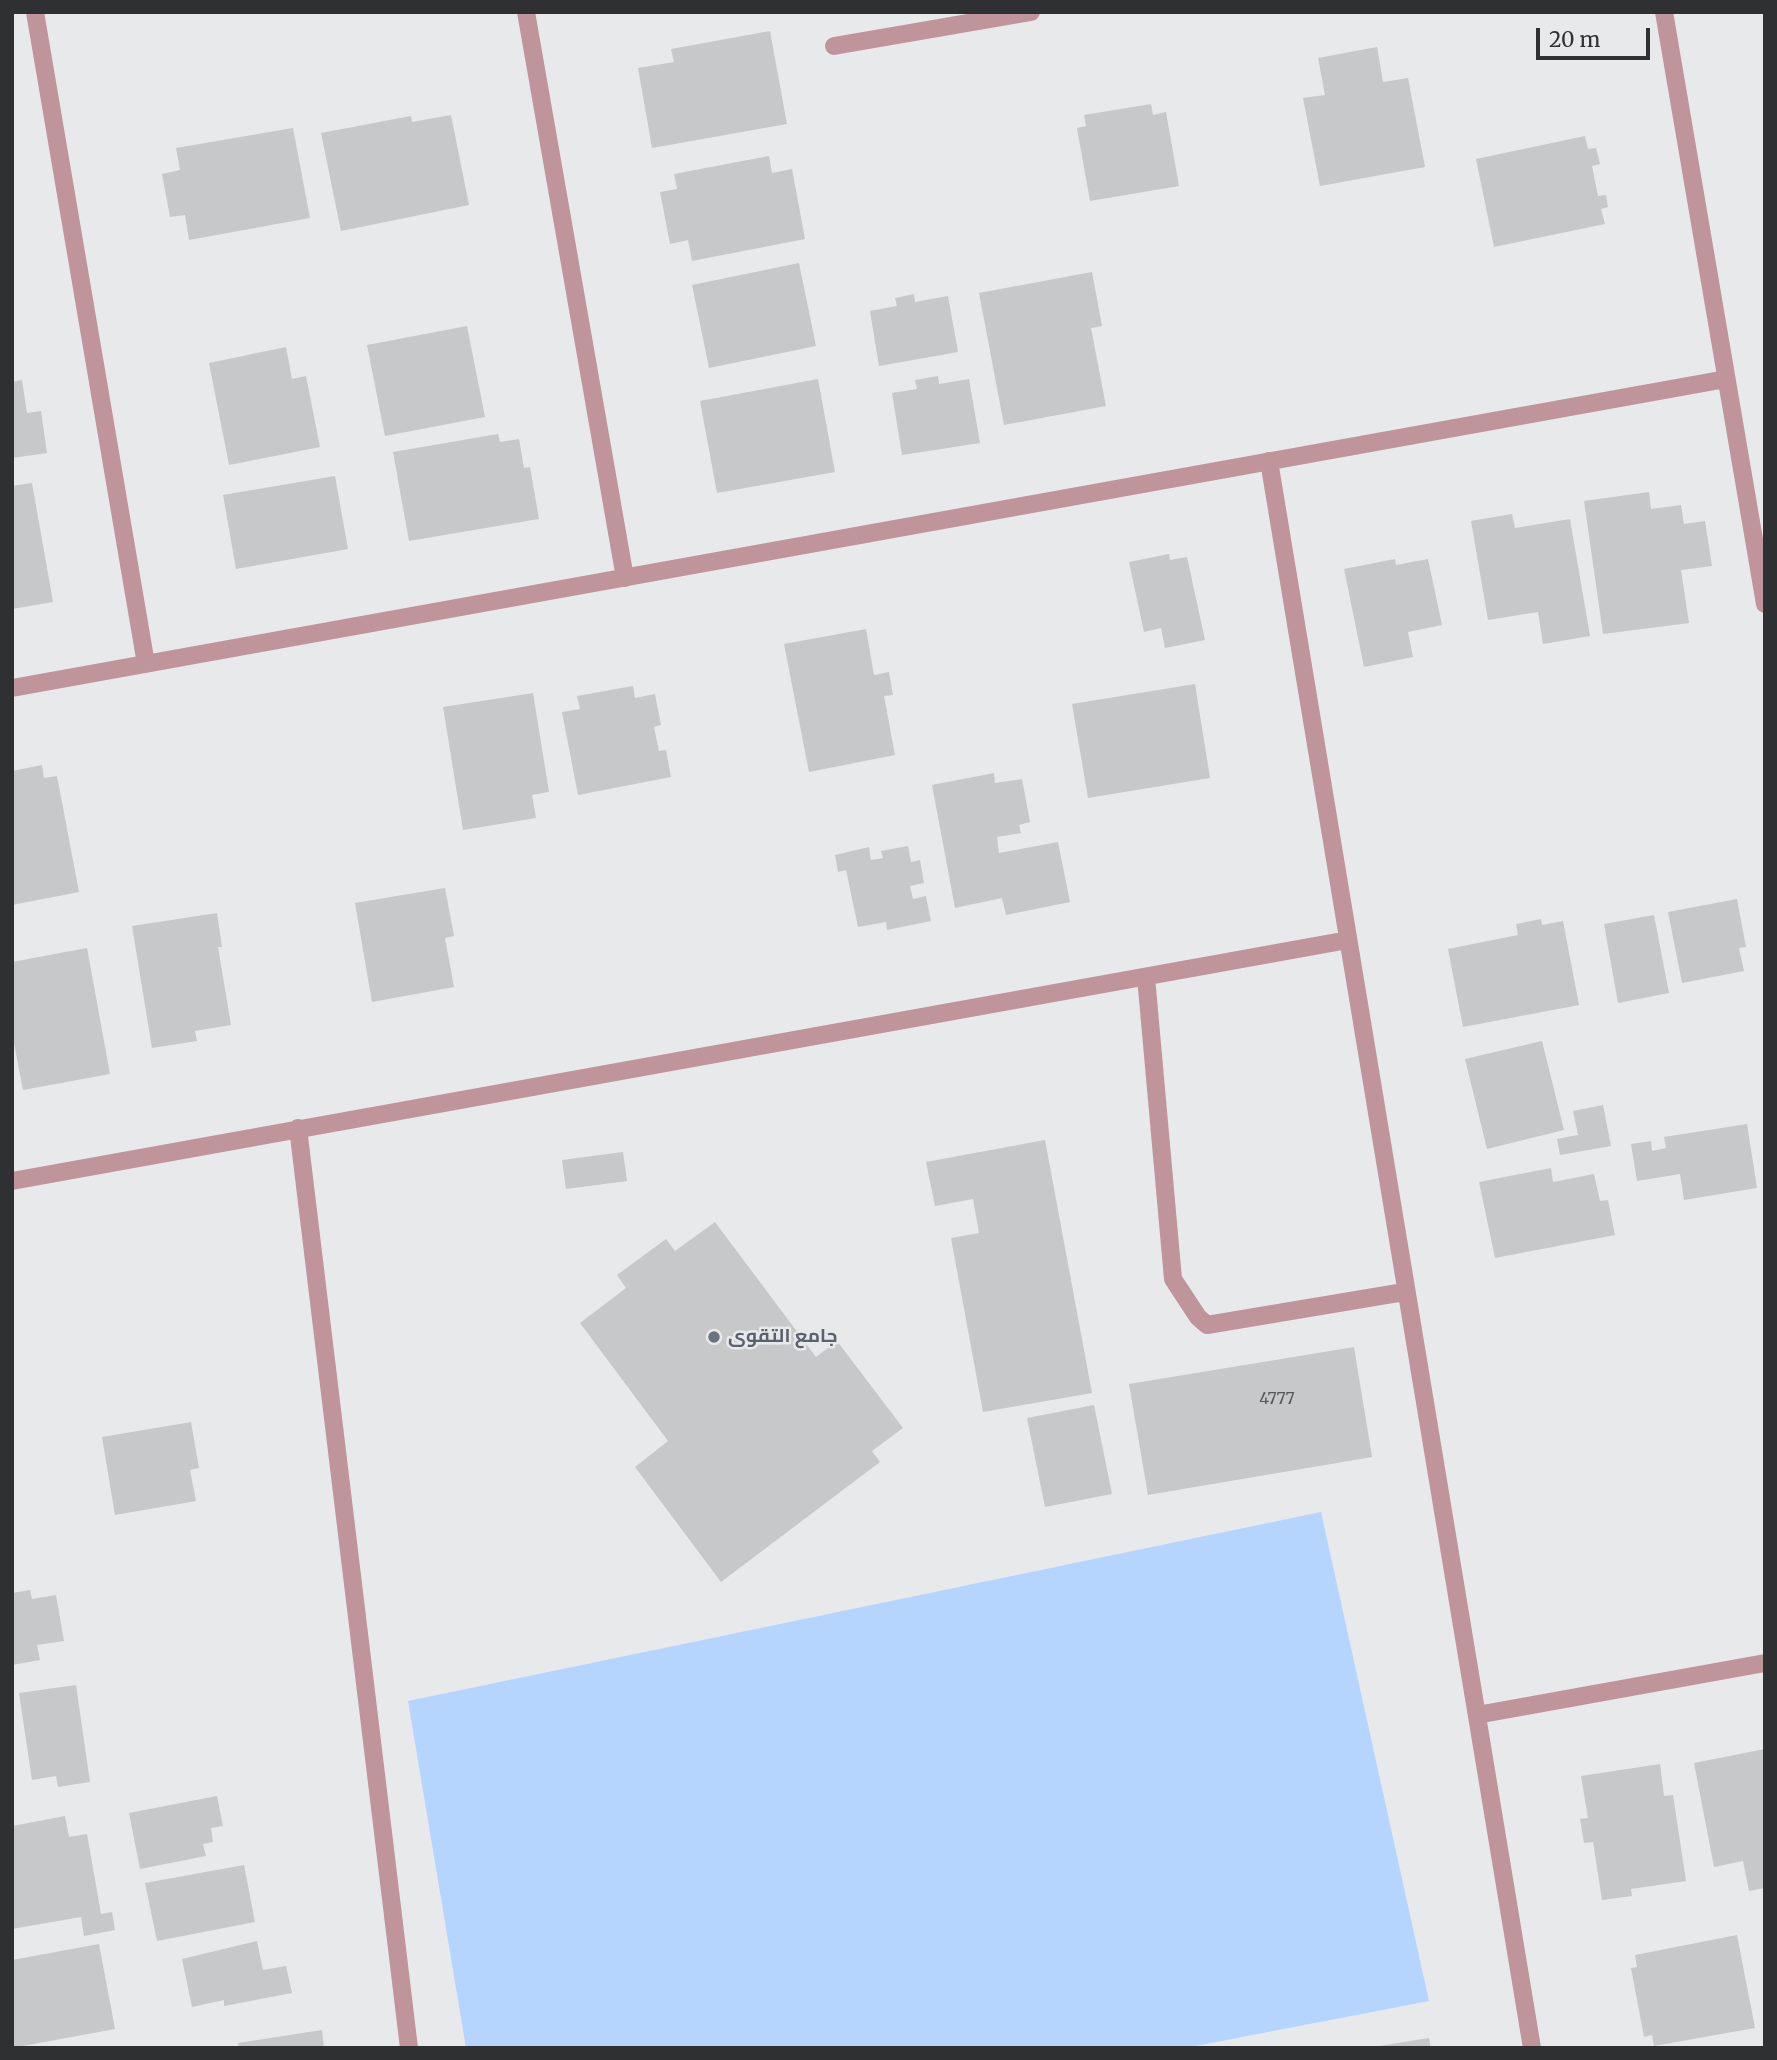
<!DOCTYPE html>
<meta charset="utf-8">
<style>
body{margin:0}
#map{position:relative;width:1777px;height:2060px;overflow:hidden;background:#e7e9eb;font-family:Merriweather,serif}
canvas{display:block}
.frame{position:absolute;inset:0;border:14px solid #2f3031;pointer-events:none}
.scale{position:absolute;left:1536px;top:28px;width:114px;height:32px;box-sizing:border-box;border:4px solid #2f3031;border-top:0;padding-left:9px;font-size:21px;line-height:24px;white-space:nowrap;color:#2f3031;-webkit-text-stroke:5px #e7e9eb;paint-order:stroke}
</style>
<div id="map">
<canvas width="1777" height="2060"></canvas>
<div class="frame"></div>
<div class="scale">20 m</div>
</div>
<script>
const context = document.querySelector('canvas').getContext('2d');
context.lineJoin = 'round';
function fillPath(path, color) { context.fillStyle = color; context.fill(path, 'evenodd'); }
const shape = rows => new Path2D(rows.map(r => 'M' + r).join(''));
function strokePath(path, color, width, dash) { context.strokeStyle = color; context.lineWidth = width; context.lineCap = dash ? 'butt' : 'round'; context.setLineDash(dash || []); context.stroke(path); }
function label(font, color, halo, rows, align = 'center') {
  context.font = font + ' Merriweather,Cairo,serif'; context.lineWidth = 5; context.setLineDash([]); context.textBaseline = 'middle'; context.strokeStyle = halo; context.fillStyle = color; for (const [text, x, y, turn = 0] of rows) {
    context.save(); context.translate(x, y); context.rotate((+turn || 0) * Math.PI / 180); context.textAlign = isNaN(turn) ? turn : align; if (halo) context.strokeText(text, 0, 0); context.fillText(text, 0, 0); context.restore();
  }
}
const green = shape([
 [1321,1512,1429,2001,1185,2048,466,2048,408,1701]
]);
const building = shape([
 [770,31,787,124,652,148,638,68,674,62,671,49],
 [1377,47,1383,82,1408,78,1425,167,1320,186,1303,98,1325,95,1318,58],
 [1151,104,1153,115,1166,112,1179,186,1090,201,1077,128,1086,126,1084,115],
 [451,115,469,205,341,231,321,133,411,116,412,122],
 [293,128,310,218,189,240,185,215,170,217,162,174,180,170,176,148],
 [1585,136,1588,149,1596,148,1600,164,1592,166,1598,196,1606,195,1608,207,1601,209,1605,224,1494,247,1476,159],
 [769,156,772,173,792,169,805,239,692,261,688,240,670,244,660,192,677,189,674,174],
 [799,263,816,346,709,368,692,285],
 [1092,272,1102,326,1091,328,1106,406,1004,425,979,293],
 [914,294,915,302,948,296,958,352,879,366,870,311,897,306,895,298],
 [467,326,485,417,385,436,367,345],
 [286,347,292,379,306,376,320,447,229,465,209,363],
 [938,376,939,384,969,379,980,443,902,455,892,393,917,389,915,380],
 [818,379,835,472,717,493,700,401],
 [22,380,27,413,41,411,47,453,12,458,12,382],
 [498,434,500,442,519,439,524,468,530,467,539,519,409,541,393,452],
 [335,476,348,549,236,569,223,495],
 [32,483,53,602,12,609,12,486],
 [1649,492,1651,509,1681,505,1684,524,1705,521,1712,566,1681,570,1689,623,1603,634,1584,501],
 [1512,514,1515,528,1570,519,1590,636,1543,644,1538,612,1488,620,1471,521],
 [1169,554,1170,560,1187,557,1205,640,1165,648,1161,628,1144,632,1129,562],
 [1395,559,1396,565,1428,559,1442,625,1408,632,1413,657,1364,667,1344,569],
 [866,629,874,675,889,672,893,695,884,696,895,755,809,772,784,644],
 [1195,684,1210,778,1088,798,1072,704],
 [633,686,635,698,655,694,661,725,654,727,659,751,666,750,671,777,578,795,562,712,580,709,577,696],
 [533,693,549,792,532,795,536,818,463,830,443,707],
 [42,765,44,778,57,776,79,892,12,905,12,771],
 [994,773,995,783,1022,779,1030,822,1019,825,1021,833,997,837,999,853,1058,842,1070,902,1006,915,1002,898,955,908,932,785],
 [908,846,911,862,920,860,924,883,910,886,913,899,926,896,931,921,887,930,886,922,858,927,846,870,838,872,835,855,869,847,871,860,883,858,881,851],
 [445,888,454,936,445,938,454,987,372,1002,355,903],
 [1737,899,1746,947,1739,948,1744,971,1682,983,1668,912],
 [217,913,222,947,218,947,231,1025,195,1031,197,1041,152,1048,132,926],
 [1654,915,1669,993,1618,1003,1604,924],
 [1541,919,1542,925,1563,921,1579,1005,1463,1027,1448,949,1518,935,1516,924],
 [87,948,110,1074,23,1090,12,1033,12,962],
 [1542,1041,1564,1130,1487,1149,1465,1059],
 [1603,1105,1611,1146,1560,1155,1557,1139,1578,1135,1573,1111],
 [1747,1124,1757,1188,1684,1200,1680,1174,1637,1181,1631,1144,1651,1141,1652,1151,1666,1148,1664,1137],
 [1045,1140,1092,1393,983,1412,951,1238,979,1233,973,1199,935,1206,926,1162],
 [623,1152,627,1181,566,1189,562,1160],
 [1551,1168,1553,1182,1594,1174,1600,1201,1608,1200,1615,1235,1495,1258,1479,1182],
 [715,1222,816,1357,837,1341,903,1428,872,1451,880,1462,721,1582,635,1467,668,1441,580,1323,626,1288,617,1275,666,1239,675,1251],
 [1354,1347,1372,1457,1148,1495,1129,1384],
 [1094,1405,1112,1494,1045,1507,1027,1418],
 [191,1422,199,1468,190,1470,196,1501,115,1515,102,1437],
 [30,1590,32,1599,56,1595,64,1641,37,1645,40,1660,12,1665,12,1593],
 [76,1685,90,1782,58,1787,56,1776,32,1780,19,1693],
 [1765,1749,1765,1888,1749,1891,1743,1861,1714,1867,1694,1763],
 [1660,1764,1664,1796,1673,1795,1686,1881,1631,1889,1632,1896,1602,1900,1593,1842,1584,1843,1580,1819,1588,1818,1581,1776],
 [217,1796,223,1826,211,1828,213,1842,203,1844,206,1856,140,1869,129,1813],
 [65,1816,69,1837,87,1834,101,1914,112,1912,115,1930,84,1936,81,1917,12,1929,12,1826],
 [244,1865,255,1922,157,1941,145,1883],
 [1737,1935,1755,2028,1654,2046,1652,2035,1644,2037,1631,1968,1637,1967,1635,1955],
 [257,1941,263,1970,286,1966,292,1993,224,2006,224,2000,192,2007,182,1959],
 [99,1944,115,2029,12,2048,12,1960],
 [322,2030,324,2048,239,2048,238,2043],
 [1429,2038,1431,2048,1379,2048,1379,2046]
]);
const street = shape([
 [35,12,146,664],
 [526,12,625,578],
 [1664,12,1765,604],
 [834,46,1031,12],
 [1269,461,1532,2048],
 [12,688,1726,379],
 [1146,977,1173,1279,1198,1317,1207,1325,1404,1292],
 [298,1128,409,2048],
 [12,1181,1348,940],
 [1477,1715,1765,1663]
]);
const markers = [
 [714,1337,7,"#6b7280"]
];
const numberNames = [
 ["4777",1277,1399]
];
const worshipNames = [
 ["جامع التقوى",728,1337]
];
fillPath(green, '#b6d5fe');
fillPath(building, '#c6c8ca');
strokePath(street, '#bf949b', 18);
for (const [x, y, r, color] of markers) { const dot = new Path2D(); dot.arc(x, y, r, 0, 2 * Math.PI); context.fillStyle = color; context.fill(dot); strokePath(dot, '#e7e9eb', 2.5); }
label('16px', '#555657', null, numberNames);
label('bold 19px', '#5b616d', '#e7e9eb', worshipNames, 'left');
</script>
